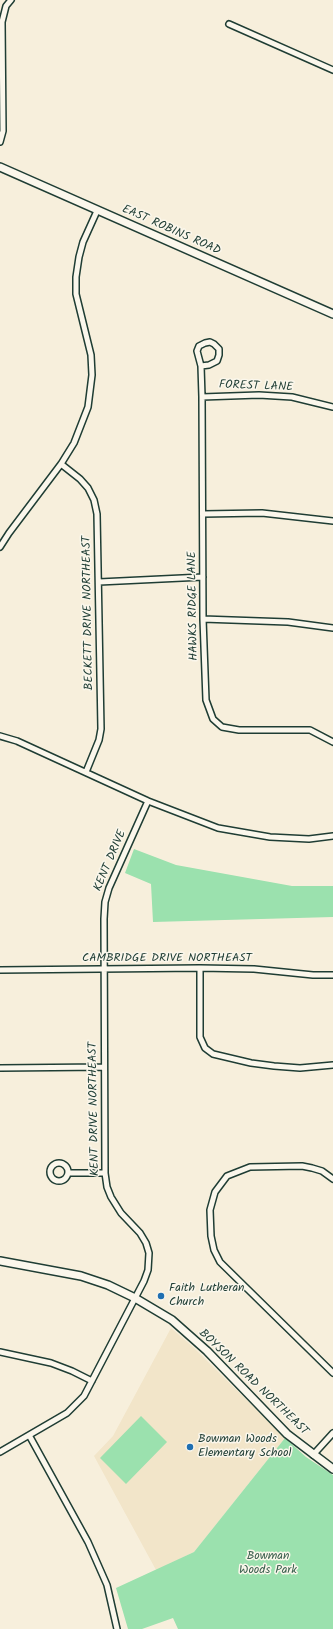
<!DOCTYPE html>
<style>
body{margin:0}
canvas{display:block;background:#f7efdc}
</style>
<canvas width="333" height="1629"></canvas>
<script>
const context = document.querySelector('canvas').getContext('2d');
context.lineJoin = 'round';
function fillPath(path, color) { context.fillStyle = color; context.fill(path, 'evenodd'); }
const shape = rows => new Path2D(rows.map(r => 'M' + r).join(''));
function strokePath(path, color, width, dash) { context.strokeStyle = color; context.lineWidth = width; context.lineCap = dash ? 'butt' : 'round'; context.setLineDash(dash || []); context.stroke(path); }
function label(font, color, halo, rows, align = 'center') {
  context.font = font + ' Kalam,sans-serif'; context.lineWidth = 3; context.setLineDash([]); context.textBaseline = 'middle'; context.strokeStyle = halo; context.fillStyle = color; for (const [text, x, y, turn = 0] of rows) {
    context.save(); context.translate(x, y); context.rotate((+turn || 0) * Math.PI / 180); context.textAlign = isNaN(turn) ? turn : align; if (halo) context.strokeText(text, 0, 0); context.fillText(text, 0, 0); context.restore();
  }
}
const built = shape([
 [171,1328,193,1347,285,1438,194,1552,156,1570,94,1456,113,1436]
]);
const green = shape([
 [134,849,176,865,292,886,333,886,333,917,153,922,151,884,125,873],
 [141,1416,167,1442,126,1484,100,1458],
 [285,1438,306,1457,333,1475,333,1629,178,1629,173,1618,142,1629,128,1629,116,1588,194,1552]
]);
const street = shape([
 [229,24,333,70],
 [0,142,3,131,2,22,6,6,11,0],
 [201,366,209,365,217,361,219,355,219,349,214,344,210,342,205,343,199,346,197,351,201,366,202,397,203,619,206,700,213,719,222,727,239,730,310,730,333,742],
 [202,397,259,395,292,397,333,407],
 [61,464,80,479,88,488,94,500,97,514,101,729,99,740,86,772],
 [203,514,262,513,333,521],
 [0,547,9,533,61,464,74,443,88,407,92,375,91,355,76,294,76,277,79,257,83,242,97,211],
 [99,582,203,577],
 [203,619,288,622,333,628],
 [0,736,17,741,148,801,218,828,270,837,309,839,333,836],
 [200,968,200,1037,205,1048,213,1054,251,1063,274,1066,300,1068,333,1065],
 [0,970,200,968,254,969,313,975,333,975],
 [0,1068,104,1067],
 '50 1172a9 9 0 1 1 18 0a9 9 0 1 1-18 0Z',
 [69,1173,105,1173],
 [333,1179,322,1171,312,1168,302,1166,250,1167,227,1176,215,1192,210,1210,211,1236,214,1250,220,1262,333,1373],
 [0,1352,51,1363,72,1371,92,1381],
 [29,1435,88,1542,107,1585,117,1629],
 [0,1452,67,1413,84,1396,144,1281,148,1270,149,1253,146,1243,140,1233,121,1213,111,1197,107,1187,105,1173,104,919,105,902,109,888,148,801],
 [313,1455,333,1433]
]);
const secondary = shape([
 [0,167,333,314],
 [0,1261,81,1276,108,1285,135,1298,172,1320,207,1351,287,1434,333,1469]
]);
const markers = [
 [161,1296,4,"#1f6fb2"],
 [190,1447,4,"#1f6fb2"]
];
const streetNames = [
 ["EAST ROBINS ROAD",171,231,24],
 ["FOREST LANE",256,387,2],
 ["HAWKS RIDGE LANE",194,606,-91],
 ["BECKETT DRIVE NORTHEAST",89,613,-91],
 ["KENT DRIVE",111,861,-67],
 ["CAMBRIDGE DRIVE NORTHEAST",167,959],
 ["KENT DRIVE NORTHEAST",95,1109,-91],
 ["BOYSON ROAD NORTHEAST",253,1383,44]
];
const poiNames = [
 ["Faith Lutheran",169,1289],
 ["Church",169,1303],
 ["Bowman Woods",198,1440],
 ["Elementary School",198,1454]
];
const parkNames = [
 ["Bowman",268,1557],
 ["Woods Park",268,1571]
];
fillPath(built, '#f2e5c9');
fillPath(green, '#9be1ae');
strokePath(street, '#1f3d34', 8);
strokePath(secondary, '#1f3d34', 10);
strokePath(street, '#fbf7ec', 5);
strokePath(secondary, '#fbf7ec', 7);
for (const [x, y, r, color] of markers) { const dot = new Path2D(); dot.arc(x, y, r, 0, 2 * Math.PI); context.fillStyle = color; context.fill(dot); strokePath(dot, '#fbf7ec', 1.5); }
label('12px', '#1f3d34', '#fbf7ec', streetNames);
label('12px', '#1f3d34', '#fbf7ec', poiNames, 'left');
label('12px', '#385e4c', '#fbf7ec', parkNames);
</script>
